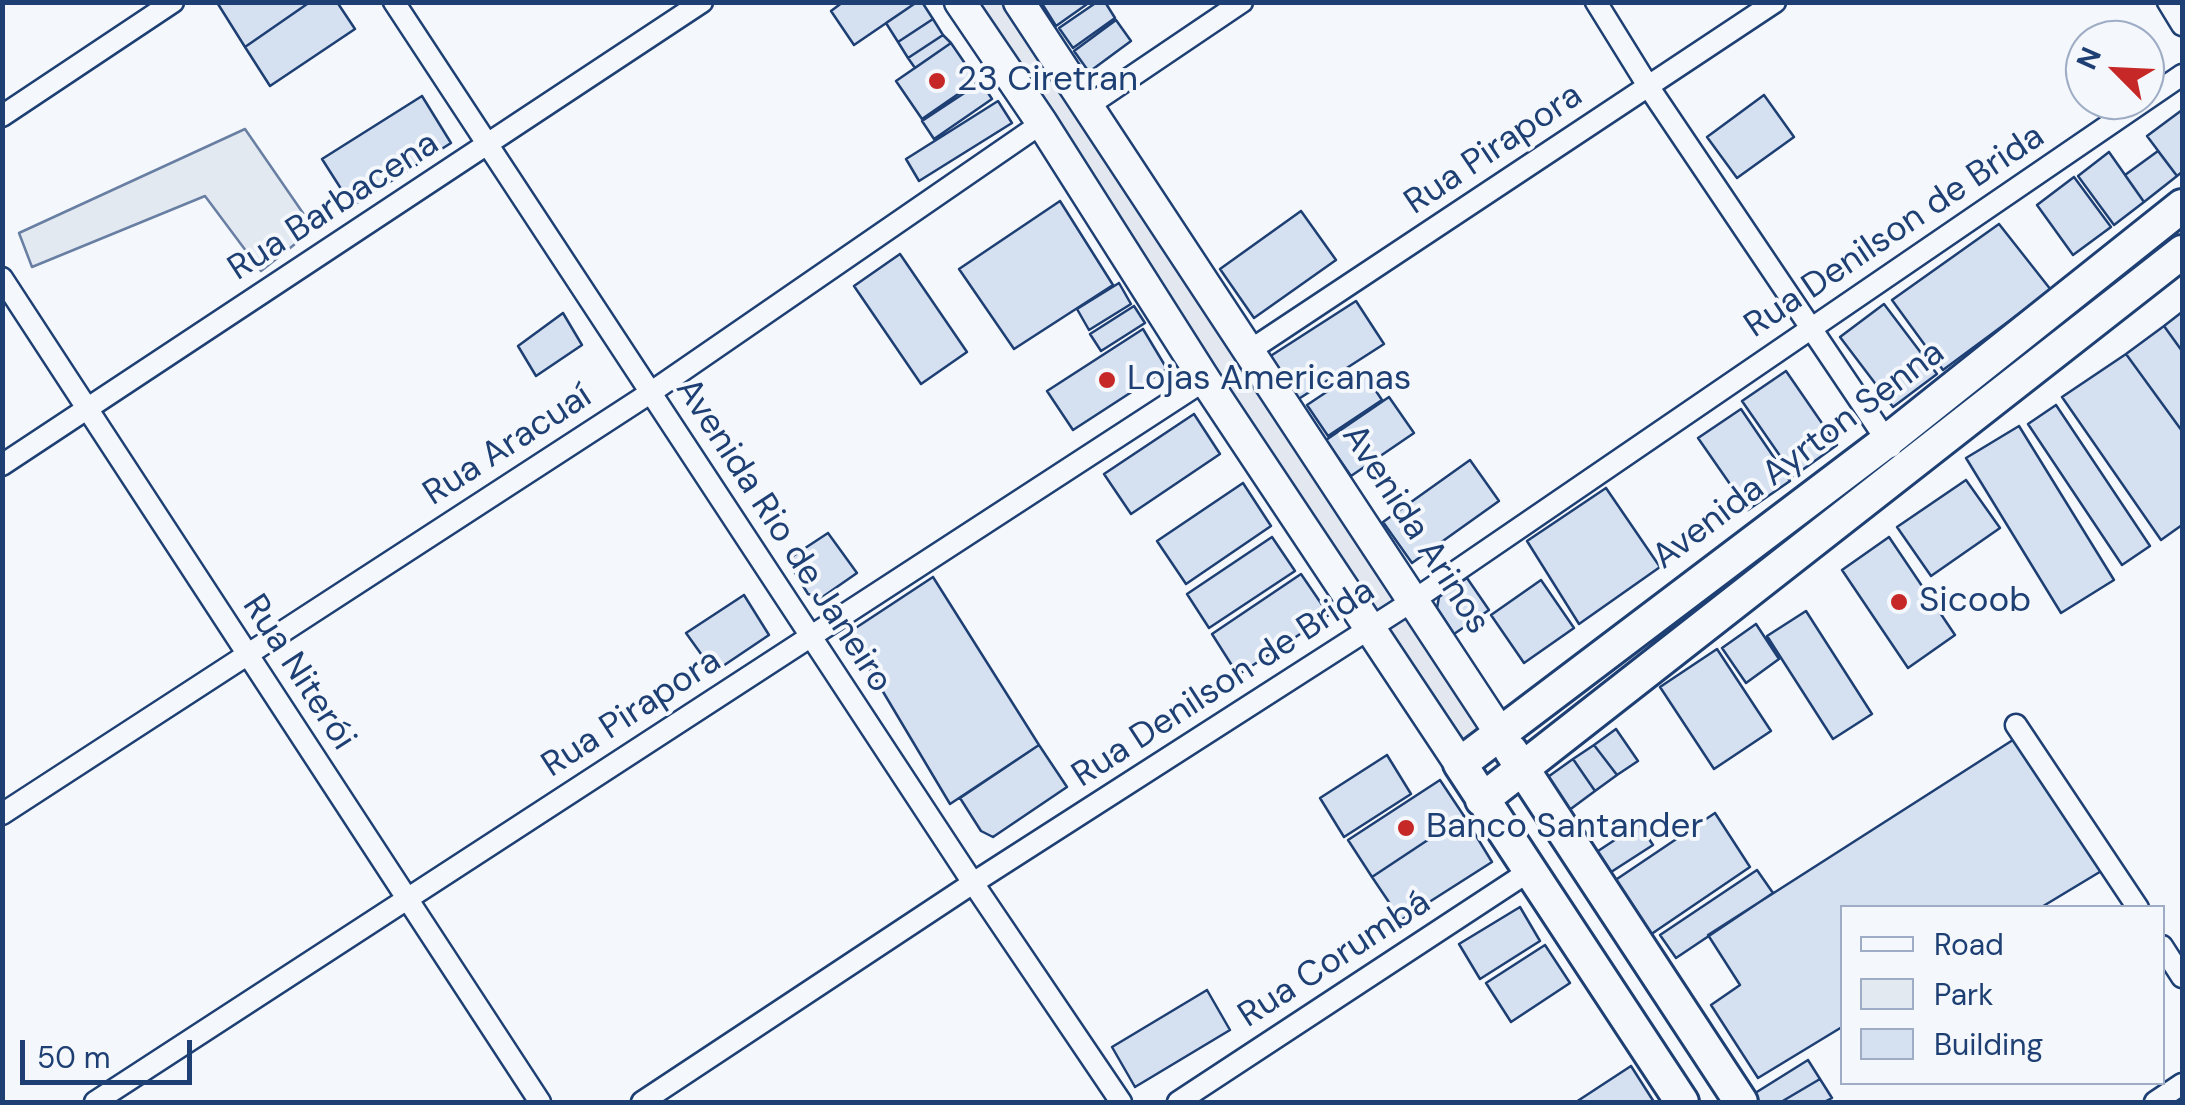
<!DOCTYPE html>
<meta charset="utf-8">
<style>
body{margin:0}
#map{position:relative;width:2185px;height:1105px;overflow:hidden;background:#f4f7fb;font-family:"DM Sans",sans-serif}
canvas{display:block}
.frame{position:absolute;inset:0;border:5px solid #1d3f73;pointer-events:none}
.legend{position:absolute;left:1840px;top:905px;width:325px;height:180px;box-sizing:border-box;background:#f4f7fb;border:2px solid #9eadc5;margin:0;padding:12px 18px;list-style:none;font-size:30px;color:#1d3f73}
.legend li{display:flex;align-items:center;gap:20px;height:50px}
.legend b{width:50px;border:2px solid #9eadc5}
.north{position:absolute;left:2065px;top:20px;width:100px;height:100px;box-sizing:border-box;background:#f4f7fb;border:2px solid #9eadc5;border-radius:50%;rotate:294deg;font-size:28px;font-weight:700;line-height:40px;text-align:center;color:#1d3f73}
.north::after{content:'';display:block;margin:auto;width:35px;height:45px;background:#c62828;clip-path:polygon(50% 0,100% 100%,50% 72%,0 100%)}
.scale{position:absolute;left:20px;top:1040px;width:172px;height:45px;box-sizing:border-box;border:5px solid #1d3f73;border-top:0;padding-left:12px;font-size:30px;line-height:35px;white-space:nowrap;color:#1d3f73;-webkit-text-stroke:8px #f4f7fb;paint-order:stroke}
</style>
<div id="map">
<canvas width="2185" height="1105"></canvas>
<div class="frame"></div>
<ul class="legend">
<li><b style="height:12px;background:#f4f7fb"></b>Road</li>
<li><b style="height:28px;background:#e3e9f0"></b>Park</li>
<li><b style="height:28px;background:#d5e0f0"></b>Building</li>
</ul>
<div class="north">N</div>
<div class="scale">50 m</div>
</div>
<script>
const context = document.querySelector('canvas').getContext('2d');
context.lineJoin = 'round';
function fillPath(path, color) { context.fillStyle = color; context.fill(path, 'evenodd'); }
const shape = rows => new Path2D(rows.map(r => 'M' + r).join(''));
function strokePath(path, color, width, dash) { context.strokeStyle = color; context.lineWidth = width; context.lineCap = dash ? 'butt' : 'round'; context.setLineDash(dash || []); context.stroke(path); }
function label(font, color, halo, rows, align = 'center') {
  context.font = font + ' "DM Sans",sans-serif'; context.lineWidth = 8; context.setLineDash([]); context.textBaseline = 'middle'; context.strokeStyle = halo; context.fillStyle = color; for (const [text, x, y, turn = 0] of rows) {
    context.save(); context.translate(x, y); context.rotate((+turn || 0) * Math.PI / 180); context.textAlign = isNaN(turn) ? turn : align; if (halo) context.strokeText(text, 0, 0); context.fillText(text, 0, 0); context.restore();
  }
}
const green = shape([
 [245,129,314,229,261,271,205,196,32,267,19,233,245,129]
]);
const parking = shape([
 [965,3,1007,3,1486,729,1457,751,965,3]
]);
const building = shape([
 [221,2,310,2,245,47,218,4,221,2],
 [310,2,337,2,355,29,270,86,245,47,310,2],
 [843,2,917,2,854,45,831,11,843,2],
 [917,2,922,2,933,19,898,42,886,23,917,2],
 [1041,2,1090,2,1056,26,1041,2],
 [1097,2,1105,2,1115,18,1073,48,1059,28,1097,2],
 [933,19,943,35,908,58,898,42,933,19],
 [1116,20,1131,41,1089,72,1074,51,1116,20],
 [943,35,951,43,915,68,908,58,943,35],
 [951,43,977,81,922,119,896,81,951,43],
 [981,82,992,99,934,139,922,121,981,82],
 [1764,95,1794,137,1737,178,1707,137,1764,95],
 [422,96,451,143,352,206,322,159,422,96],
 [998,101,1012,123,919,181,906,159,998,101],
 [2182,110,2182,172,2177,176,2147,136,2182,110],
 [2158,151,2177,176,2144,202,2125,175,2158,151],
 [2109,152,2144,202,2114,225,2078,176,2109,152],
 [2074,177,2111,227,2073,255,2037,205,2074,177],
 [1060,201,1113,285,1014,349,959,269,1060,201],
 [1301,211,1336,260,1254,318,1220,269,1301,211],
 [1999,224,2051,290,1943,370,1892,300,1999,224],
 [900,254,967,352,921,384,854,286,900,254],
 [1119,283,1131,304,1089,330,1077,309,1119,283],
 [1356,301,1384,344,1297,400,1269,357,1356,301],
 [1884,304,1937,374,1893,407,1840,337,1884,304],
 [1134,306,1145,323,1101,351,1090,334,1134,306],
 [2182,312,2182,351,2164,326,2182,312],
 [563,313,582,345,536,376,518,346,563,313],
 [2164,326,2182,351,2182,431,2126,354,2164,326],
 [1143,329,1167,369,1073,430,1047,391,1143,329],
 [2126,354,2182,431,2182,525,2161,540,2062,397,2126,354],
 [1361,369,1382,400,1328,436,1307,405,1361,369],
 [1786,371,1837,445,1794,476,1742,401,1786,371],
 [1389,397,1414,433,1351,476,1326,440,1389,397],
 [2056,405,2150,546,2122,565,2028,424,2056,405],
 [1741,409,1790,481,1748,510,1698,438,1741,409],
 [1194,414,1220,454,1131,514,1104,474,1194,414],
 [2019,426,2114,580,2061,613,1966,458,2019,426],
 [1470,460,1499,501,1412,563,1383,522,1470,460],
 [1966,480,2000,528,1931,576,1897,527,1966,480],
 [1243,483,1271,526,1186,584,1157,541,1243,483],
 [1606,488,1660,567,1579,624,1527,541,1606,488],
 [828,533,857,573,821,598,808,594,787,560,828,533],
 [1272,537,1295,571,1209,628,1187,594,1272,537],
 [1889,537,1955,635,1908,668,1842,570,1889,537],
 [1301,574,1329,615,1238,675,1212,634,1301,574],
 [933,577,1039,745,950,804,848,633,933,577],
 [1467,578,1489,610,1454,634,1437,608,1439,597,1467,578],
 [1541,580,1574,628,1524,663,1491,615,1541,580],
 [744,595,769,635,714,672,686,633,744,595],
 [1806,611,1872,714,1833,739,1767,636,1806,611],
 [1756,624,1779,659,1746,683,1722,648,1756,624],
 [1717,649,1771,731,1714,769,1660,687,1717,649],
 [1616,729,1638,761,1617,775,1594,745,1616,729],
 [2016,738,2103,870,2040,908,1842,908,1842,1027,1758,1078,1711,1005,1740,985,1708,935,2016,738],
 [1039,745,1067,787,993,837,981,831,960,798,1039,745],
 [1594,745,1617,775,1595,791,1573,759,1594,745],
 [1387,755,1411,794,1344,837,1320,798,1387,755],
 [1573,759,1595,791,1568,811,1545,779,1573,759],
 [1440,780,1464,816,1372,877,1348,840,1440,780],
 [1715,813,1750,867,1647,937,1611,883,1715,813],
 [1464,816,1492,862,1401,920,1372,877,1464,816],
 [1639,824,1653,845,1608,874,1595,853,1639,824],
 [1757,870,1773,893,1676,958,1660,935,1757,870],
 [1520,907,1540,941,1480,979,1459,944,1520,907],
 [1545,945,1570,983,1511,1022,1486,983,1545,945],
 [1207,990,1230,1030,1135,1087,1112,1047,1207,990],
 [1808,1060,1820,1079,1781,1102,1757,1102,1752,1095,1808,1060],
 [1631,1066,1654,1102,1576,1102,1631,1066],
 [1820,1079,1832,1098,1824,1102,1781,1102,1820,1079]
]);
const minor = shape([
 [394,2,973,883,1121,1102],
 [1596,2,1648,86,1891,447],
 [2168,2,2182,25],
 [1088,106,1242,2],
 [2,116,173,2],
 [2,278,540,1102],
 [1249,351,1775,2],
 [2,465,702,2],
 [2016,725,2138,908],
 [2,814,650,393,1042,123],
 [2162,946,2182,977],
 [95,1102,1205,380],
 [642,1102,973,883,1414,600,2182,75],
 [1178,1102,1528,872],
 [2155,1102,2182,1084]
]);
const secondary = shape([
 [960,2,1042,123,1205,380,1460,764],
 [1019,2,1500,733]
]);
const primary = shape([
 [1511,751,1741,1102],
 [1482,800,2182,252],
 [1682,1102,1460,764,1887,441,2182,206]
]);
const markers = [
 [937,81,10,"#c62828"],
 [1107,380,10,"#c62828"],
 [1899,602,10,"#c62828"],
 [1406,828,10,"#c62828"]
];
const poiNames = [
 ["23 Ciretran",957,81],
 ["Lojas Americanas",1127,380],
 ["Sicoob",1919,602],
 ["Banco Santander",1426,828]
];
const streetNames = [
 ["Rua Pirapora",1494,150,-34],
 ["Rua Barbacena",334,207,-33],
 ["Rua Denilson de Brida",1895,232,-34],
 ["Rua Aracuaí",508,446,-33],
 ["Avenida Ayrton Senna",1799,456,-37],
 ["Avenida Arinos",1415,530,57],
 ["Avenida Rio de Janeiro",783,536,57],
 ["Rua Niterói",298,673,57],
 ["Rua Denilson de Brida",1224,684,-33],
 ["Rua Pirapora",632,714,-33],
 ["Rua Corumbá",1335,960,-33]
];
fillPath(green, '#e3e9f0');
strokePath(green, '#687fa3', 2.5);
fillPath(parking, '#e3e8f0');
strokePath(parking, '#687fa3', 2.5);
fillPath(building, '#d5e0f0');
strokePath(building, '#1d3f73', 2.5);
strokePath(minor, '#1d3f73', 25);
strokePath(secondary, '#1d3f73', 35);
strokePath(primary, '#1d3f73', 38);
strokePath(minor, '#f4f7fb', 20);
strokePath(secondary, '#f4f7fb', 30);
strokePath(primary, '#f4f7fb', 32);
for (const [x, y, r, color] of markers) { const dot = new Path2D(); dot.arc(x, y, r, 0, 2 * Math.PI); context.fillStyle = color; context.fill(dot); strokePath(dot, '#f4f7fb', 4); }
label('35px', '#1d3f73', '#f4f7fb', poiNames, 'left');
label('35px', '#1d3f73', '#f4f7fb', streetNames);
</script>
